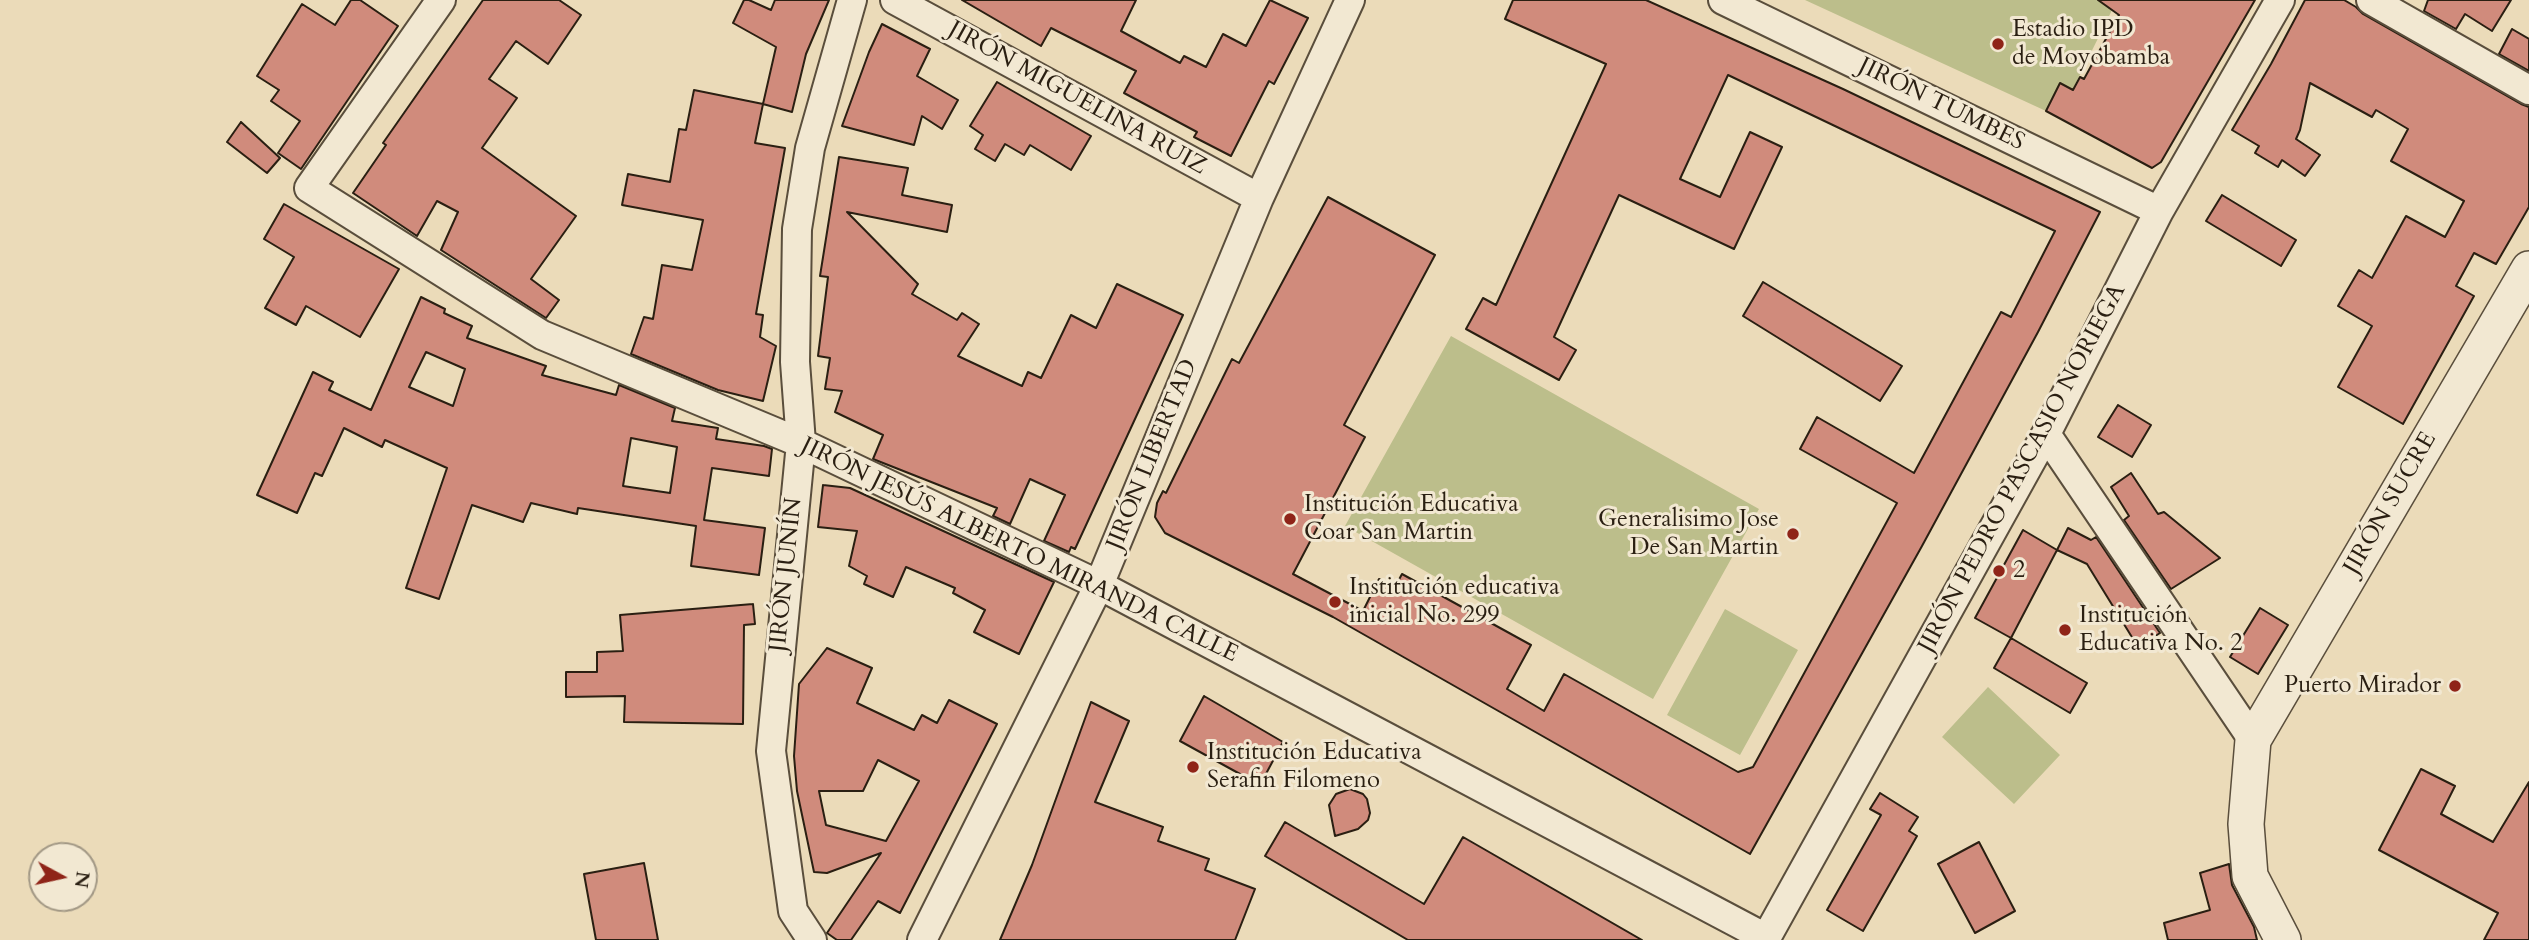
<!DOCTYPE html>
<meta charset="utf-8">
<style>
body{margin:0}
#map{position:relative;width:2529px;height:940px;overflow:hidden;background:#ebdbb9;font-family:Cardo,serif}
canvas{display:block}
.north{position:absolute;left:28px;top:842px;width:70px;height:70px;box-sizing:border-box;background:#f2e8d2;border:2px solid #a29885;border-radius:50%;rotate:98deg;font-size:19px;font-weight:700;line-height:28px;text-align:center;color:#2a1f12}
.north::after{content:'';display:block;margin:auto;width:24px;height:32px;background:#8f2418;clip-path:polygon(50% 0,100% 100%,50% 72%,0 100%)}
</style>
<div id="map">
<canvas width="2529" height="940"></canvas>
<div class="north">N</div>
</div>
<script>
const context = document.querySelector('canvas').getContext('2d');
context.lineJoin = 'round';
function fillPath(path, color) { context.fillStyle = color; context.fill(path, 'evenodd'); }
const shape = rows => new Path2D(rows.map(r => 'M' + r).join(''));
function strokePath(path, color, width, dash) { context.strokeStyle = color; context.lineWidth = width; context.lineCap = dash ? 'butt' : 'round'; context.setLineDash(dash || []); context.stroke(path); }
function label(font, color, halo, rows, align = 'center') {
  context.font = font + ' Cardo,serif'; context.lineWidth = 6; context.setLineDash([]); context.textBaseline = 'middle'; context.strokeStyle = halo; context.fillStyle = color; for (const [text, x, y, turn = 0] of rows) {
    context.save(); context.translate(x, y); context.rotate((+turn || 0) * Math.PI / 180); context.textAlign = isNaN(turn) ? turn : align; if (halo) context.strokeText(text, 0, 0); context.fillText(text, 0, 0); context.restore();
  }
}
const green = shape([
 [1805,0,2117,0,2059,117],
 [1451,336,1759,509,1653,699,1345,526],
 [1725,609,1798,650,1740,755,1667,715],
 [1988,687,2060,755,2014,804,1942,737]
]);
const building = shape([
 [351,0,360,0,398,26,301,169,278,153,300,121,271,101,279,90,257,76,302,4,335,25,351,0],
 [483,0,559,0,581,15,548,64,516,41,489,79,517,98,482,148,576,216,531,279,559,300,546,318,441,250,458,212,437,201,417,236,353,193,386,145,383,143,483,0],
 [744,0,749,0,771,10,775,0,829,0,806,54,792,112,763,104,776,47,733,23,744,0],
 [962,0,1136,0,1121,31,1180,63,1184,56,1206,67,1223,34,1246,46,1270,0,1308,18,1274,84,1269,81,1231,156,1194,137,1197,132,1124,93,1136,71,1051,28,1041,46,962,0],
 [1513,0,1646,0,1843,89,2100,212,2038,332,1922,546,1750,854,1333,617,1165,533,1155,517,1157,503,1163,491,1166,493,1232,359,1239,363,1328,197,1435,255,1344,425,1365,437,1293,574,1363,611,1379,579,1395,587,1402,574,1531,645,1507,689,1544,711,1564,674,1738,772,1753,767,1897,503,1800,449,1817,417,1914,473,2001,312,2011,317,2055,231,1728,75,1680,179,1720,197,1750,132,1782,147,1734,249,1619,195,1554,337,1576,350,1559,380,1466,329,1483,298,1496,305,1606,64,1505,19,1513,0],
 [2098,0,2255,0,2161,162,2152,168,2046,111,2060,83,2073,90,2080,77,2084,79,2119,15,2098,0],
 [2305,0,2344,0,2356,7,2363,14,2521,104,2529,107,2529,207,2496,264,2474,253,2456,286,2474,296,2403,424,2338,387,2372,326,2338,306,2359,270,2372,278,2406,216,2445,237,2464,201,2391,161,2408,129,2376,110,2372,117,2310,83,2300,130,2296,139,2320,155,2305,176,2282,160,2278,167,2255,153,2259,146,2232,130,2271,64,2305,0],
 [2428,0,2511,0,2492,31,2465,14,2456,29,2424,11,2428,0],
 [882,24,930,49,917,76,958,100,942,129,922,116,914,145,842,126,869,52,882,24],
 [2512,29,2529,39,2529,71,2499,54,2512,29],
 [997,82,1091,136,1071,170,1030,145,1024,155,1005,144,995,161,975,149,983,135,970,126,997,82],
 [694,90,763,104,755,143,785,148,756,314,763,315,760,337,776,346,763,401,718,390,631,354,644,317,653,319,662,265,692,270,703,220,622,205,628,174,670,182,679,129,686,130,694,90],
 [241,122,280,158,267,173,227,142,241,122],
 [839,157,908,168,902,195,952,205,947,232,847,212,918,284,912,294,957,320,962,313,979,324,958,356,1022,386,1028,372,1041,378,1071,315,1096,328,1117,284,1183,315,1075,549,1071,547,1069,552,1044,541,1065,495,1030,479,1010,524,993,516,997,508,873,459,883,435,835,412,842,391,825,389,830,358,818,356,828,277,820,276,839,157],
 [2222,195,2296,240,2281,266,2206,221,2222,195],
 [284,204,399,269,360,337,306,306,296,325,265,308,294,257,264,239,284,204],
 [1763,282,1902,366,1880,401,1743,316,1763,282],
 [421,297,445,309,444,313,472,326,467,338,546,366,542,375,616,395,619,385,675,408,672,421,718,428,716,439,764,446,772,449,769,476,712,468,704,520,765,528,759,575,691,566,696,526,578,508,577,514,531,503,523,522,472,505,439,599,406,588,447,468,385,440,382,447,344,428,322,476,315,473,297,513,257,495,313,372,333,382,329,390,371,410,421,297],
 [426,352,465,369,453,406,409,387,426,352],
 [631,438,677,447,670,493,623,486,631,438],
 [2118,405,2151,425,2132,457,2098,437,2118,405],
 [2131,473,2158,514,2164,512,2220,558,2171,589,2124,520,2129,516,2111,487,2131,473],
 [823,485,850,488,1054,582,1019,654,974,632,985,610,953,593,955,588,906,567,893,597,864,584,867,576,849,566,857,531,818,527,823,485],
 [2068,528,2091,540,2096,537,2160,633,2138,647,2087,564,2057,550,2068,528],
 [2023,530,2057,550,2011,638,1975,618,2023,530],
 [753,604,755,624,744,625,743,724,624,722,625,696,566,697,566,672,597,672,597,652,623,651,620,615,753,604],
 [2260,608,2288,625,2258,674,2230,657,2260,608],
 [2011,638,2087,683,2070,713,1994,668,2011,638],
 [827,648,872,668,857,703,914,730,922,715,937,723,949,700,997,724,900,913,878,901,851,940,837,940,827,933,881,853,827,873,814,872,797,791,794,756,799,684,827,648],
 [878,760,919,781,886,841,826,825,819,791,863,791,878,760],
 [1204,696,1283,742,1260,785,1180,741,1204,696],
 [1091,702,1129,721,1095,802,1163,827,1158,841,1209,859,1205,870,1255,889,1235,940,1000,940,1032,865,1091,702],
 [2421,769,2455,786,2441,814,2493,842,2529,782,2529,940,2484,940,2498,913,2379,850,2421,769],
 [1350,789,1363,794,1367,799,1370,813,1368,820,1358,829,1335,836,1329,805,1336,794,1350,789],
 [1880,793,1918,817,1909,831,1917,836,1863,931,1827,910,1881,815,1870,809,1880,793],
 [1285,822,1424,904,1463,837,1642,940,1408,940,1265,856,1285,822],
 [1979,842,2015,911,1975,933,1938,864,1979,842],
 [644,863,658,940,596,940,584,874,644,863],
 [2229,864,2232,885,2254,927,2257,940,2168,940,2164,923,2210,910,2200,873,2229,864]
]);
const minor = shape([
 [441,0,309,188,542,335,801,443,1099,585,1766,938],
 [895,0,1259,198],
 [1723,0,2159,211],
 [2371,0,2529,90],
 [2046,434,2253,740],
 [812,940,793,911,771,751,801,443,795,362,797,229,810,148,852,0],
 [922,940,1099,585,1259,198,1350,0],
 [1765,940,2046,434,2159,211,2280,0]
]);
const tertiary = shape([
 [2283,940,2250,876,2246,824,2253,740,2529,269]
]);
const markers = [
 [1998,44,7,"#8f2418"],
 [1290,519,7,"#8f2418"],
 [1793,534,7,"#8f2418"],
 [1999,571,7,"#8f2418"],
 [1335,602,7,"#8f2418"],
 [2065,630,7,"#8f2418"],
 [2455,686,7,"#8f2418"],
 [1193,767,7,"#8f2418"]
];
const poiNames = [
 ["Estadio IPD",2012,30],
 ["de Moyobamba",2012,58],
 ["Institución Educativa",1304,505],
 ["Coar San Martin",1304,533],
 ["Generalisimo Jose",1779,520,"right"],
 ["De San Martin",1779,548,"right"],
 ["2",2013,571],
 ["Institución educativa",1349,588],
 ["inicial No. 299",1349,616],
 ["Institución",2079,616],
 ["Educativa No. 2",2079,644],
 ["Puerto Mirador",2441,686,"right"],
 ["Institución Educativa",1207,753],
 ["Serafin Filomeno",1207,781]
];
const streetNames = [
 ["JIRÓN MIGUELINA RUIZ",1077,99,29],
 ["JIRÓN TUMBES",1941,105,26],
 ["JIRÓN LIBERTAD",1153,455,-68],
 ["JIRÓN PEDRO PASCASIO NORIEGA",2023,469,-62],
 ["JIRÓN SUCRE",2391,504,-60],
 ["JIRÓN JESÚS ALBERTO MIRANDA CALLE",1019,551,26],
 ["JIRÓN JUNÍN",787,575,-84]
];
fillPath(green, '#bcbe8b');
fillPath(building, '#d08b7c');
strokePath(building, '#2a1f12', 2);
strokePath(minor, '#5a4e3c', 32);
strokePath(tertiary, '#5a4e3c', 38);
strokePath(minor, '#f2e8d2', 28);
strokePath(tertiary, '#f2e8d2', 35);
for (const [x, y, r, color] of markers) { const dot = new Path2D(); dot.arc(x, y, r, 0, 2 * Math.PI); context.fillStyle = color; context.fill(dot); strokePath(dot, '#f2e8d2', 2.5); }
label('24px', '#2a1f12', '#f2e8d2', poiNames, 'left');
label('24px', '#2a1f12', '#f2e8d2', streetNames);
</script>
